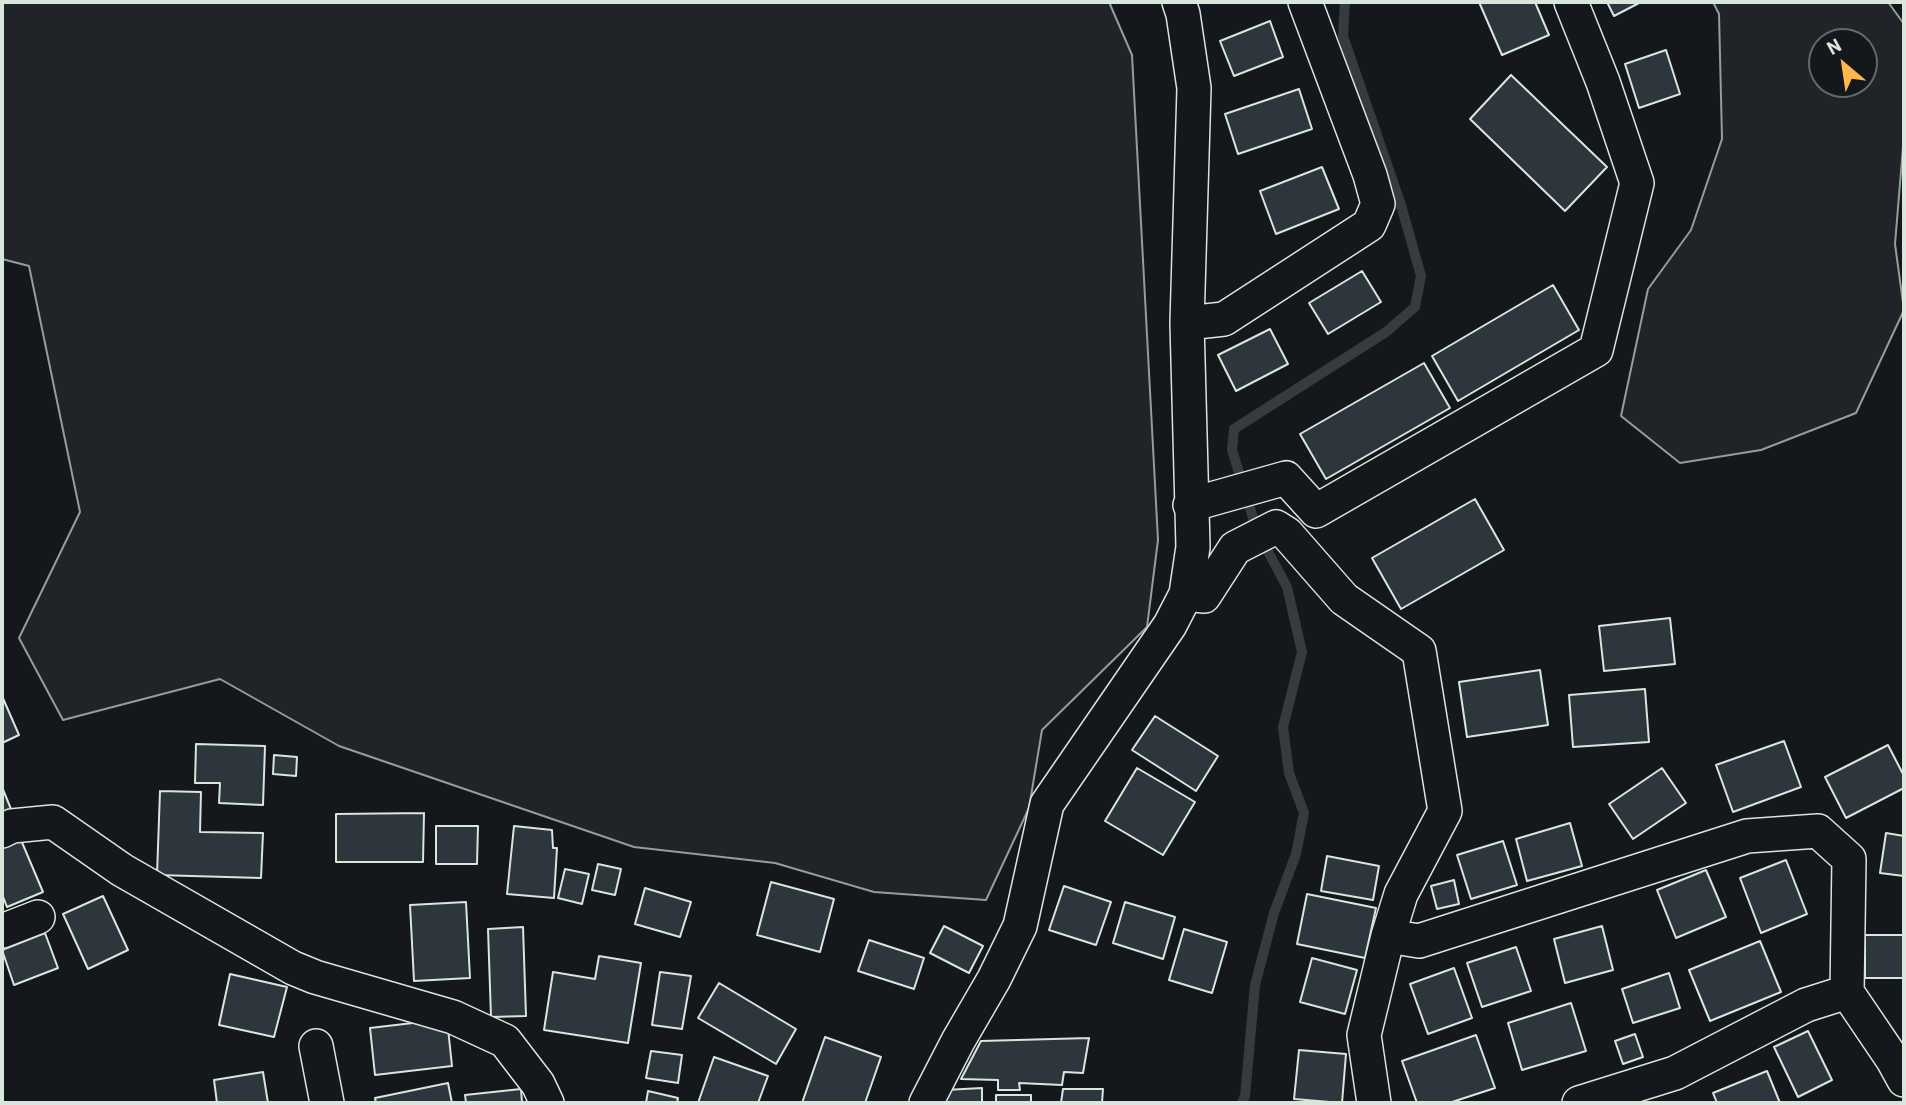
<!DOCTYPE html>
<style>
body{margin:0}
#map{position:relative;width:1906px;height:1105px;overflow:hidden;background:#14181c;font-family:Barlow,sans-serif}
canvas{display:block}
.frame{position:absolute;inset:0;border:4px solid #d8e6dc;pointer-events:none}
.north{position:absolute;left:1808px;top:28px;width:70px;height:70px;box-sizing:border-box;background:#14181c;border:2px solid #626a69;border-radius:50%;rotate:331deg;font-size:19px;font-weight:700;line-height:28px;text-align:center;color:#d8e6dc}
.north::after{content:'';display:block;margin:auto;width:24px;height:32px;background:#ffb74d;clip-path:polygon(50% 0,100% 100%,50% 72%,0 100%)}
</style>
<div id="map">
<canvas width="1906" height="1105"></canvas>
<div class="frame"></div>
<div class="north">N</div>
</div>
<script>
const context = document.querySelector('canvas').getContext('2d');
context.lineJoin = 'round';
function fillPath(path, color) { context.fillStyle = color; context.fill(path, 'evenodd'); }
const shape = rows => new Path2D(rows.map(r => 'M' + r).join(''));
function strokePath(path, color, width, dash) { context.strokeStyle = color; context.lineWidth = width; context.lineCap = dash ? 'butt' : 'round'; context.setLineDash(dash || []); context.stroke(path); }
const green = shape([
 [2,2,1109,2,1132,55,1158,540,1147,627,1042,730,1029,808,986,900,874,892,775,863,634,847,339,746,220,679,63,720,19,638,80,512,29,266,2,259,2,2],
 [1713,2,1888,2,1904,24,1904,135,1895,244,1904,310,1856,413,1761,450,1680,463,1621,416,1648,289,1691,230,1722,139,1719,14,1713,2],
 [1822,42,1864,42,1864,84,1822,84,1822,42]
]);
const stream = shape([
 [1242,1103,1245,1096,1255,985,1274,913,1296,854,1304,813,1289,773,1283,727,1302,652,1287,587,1257,531,1232,450,1234,429,1386,332,1415,307,1421,276,1401,205,1343,36,1345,2]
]);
const building = shape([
 [1479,2,1535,2,1549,35,1502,55,1479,2],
 [1607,2,1641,2,1614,16,1607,2],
 [1270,21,1283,57,1234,76,1220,41,1270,21],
 [1666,50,1680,94,1639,108,1625,64,1666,50],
 [1511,75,1607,167,1565,211,1470,119,1511,75],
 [1299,89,1312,129,1238,154,1225,114,1299,89],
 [1322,167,1339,209,1276,234,1260,191,1322,167],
 [1362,271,1381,302,1328,334,1309,303,1362,271],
 [1553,285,1579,330,1458,401,1432,356,1553,285],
 [1270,329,1288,364,1236,391,1218,355,1270,329],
 [1424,363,1450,408,1326,479,1300,434,1424,363],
 [1475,499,1504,550,1401,609,1372,558,1475,499],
 [1670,618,1675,664,1604,671,1599,626,1670,618],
 [1540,670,1548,725,1467,737,1459,682,1540,670],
 [1645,689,1649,742,1573,747,1569,695,1645,689],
 [2,696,19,735,2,743,2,696],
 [1155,716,1218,756,1196,791,1132,750,1155,716],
 [1784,741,1801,787,1733,812,1716,765,1784,741],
 [196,744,265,746,263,805,219,803,220,783,195,783,196,744],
 [1888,745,1904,776,1904,788,1846,818,1825,777,1888,745],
 [274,755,297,757,296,776,273,774,274,755],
 [1137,768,1195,802,1163,855,1105,821,1137,768],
 [1662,768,1686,803,1633,839,1609,804,1662,768],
 [2,787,13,814,2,819,2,787],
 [160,791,201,792,200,832,263,833,261,878,157,875,160,791],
 [424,813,423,862,336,862,336,814,424,813],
 [1570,823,1582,866,1527,881,1516,839,1570,823],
 [436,826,478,826,477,864,436,864,436,826],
 [514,826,552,830,553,848,557,848,554,898,507,894,514,826],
 [1886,833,1904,836,1904,876,1880,873,1886,833],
 [21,840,43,892,7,907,2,894,2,848,21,840],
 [1503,841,1517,885,1471,899,1457,855,1503,841],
 [1327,856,1379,866,1373,900,1321,891,1327,856],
 [1786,860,1807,914,1761,933,1740,878,1786,860],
 [598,864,621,869,615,895,592,890,598,864],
 [565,869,589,874,582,904,558,898,565,869],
 [1706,870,1726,917,1676,938,1657,890,1706,870],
 [1454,880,1459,904,1437,909,1431,886,1454,880],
 [771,882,834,899,820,952,757,935,771,882],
 [1064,886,1111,902,1096,945,1049,930,1064,886],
 [645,888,691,902,680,937,635,924,645,888],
 [1307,894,1376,908,1365,958,1297,944,1307,894],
 [103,896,128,950,88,969,63,914,103,896],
 [466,902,470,978,414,981,410,905,466,902],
 [1125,902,1175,917,1163,959,1113,943,1125,902],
 [944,926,983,946,969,973,930,953,944,926],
 [1602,926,1613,970,1565,983,1554,939,1602,926],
 [523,927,526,1016,491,1017,488,929,523,927],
 [1184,929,1227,942,1212,993,1169,980,1184,929],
 [45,933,58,968,14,985,2,950,45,933],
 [1865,935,1904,935,1904,978,1865,978,1865,935],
 [869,940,924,958,914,989,858,971,869,940],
 [1760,941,1781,992,1710,1021,1689,970,1760,941],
 [1516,947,1531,991,1482,1007,1467,963,1516,947],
 [599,956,641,963,628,1043,544,1030,553,972,595,979,599,956],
 [1312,958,1357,970,1345,1014,1300,1002,1312,958],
 [1454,968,1472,1018,1428,1034,1410,984,1454,968],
 [660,972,691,976,682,1029,652,1025,660,972],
 [1669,973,1680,1008,1633,1023,1622,989,1669,973],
 [230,974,287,987,274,1037,219,1025,230,974],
 [719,983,796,1029,776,1064,698,1018,719,983],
 [1571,1003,1586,1051,1522,1070,1508,1023,1571,1003],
 [447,1019,452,1066,375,1075,370,1028,447,1019],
 [1808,1031,1832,1080,1798,1097,1774,1047,1808,1031],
 [1635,1034,1643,1057,1623,1064,1615,1041,1635,1034],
 [1476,1035,1495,1088,1449,1103,1417,1103,1402,1061,1476,1035],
 [825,1037,881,1057,865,1103,802,1103,825,1037],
 [1089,1038,1083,1073,1064,1072,1062,1085,1019,1083,1020,1090,998,1090,998,1080,961,1079,981,1041,1089,1038],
 [1299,1050,1346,1054,1342,1103,1294,1099,1299,1050],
 [651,1051,682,1055,678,1083,646,1078,651,1051],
 [714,1057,768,1076,758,1103,698,1103,714,1057],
 [1767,1071,1780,1103,1717,1103,1713,1093,1767,1071],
 [263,1072,268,1103,217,1103,214,1080,263,1072],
 [448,1083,452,1103,376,1103,375,1098,448,1083],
 [982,1088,982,1103,946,1103,945,1090,982,1088],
 [521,1089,522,1103,466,1103,465,1095,521,1089],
 [1063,1089,1103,1089,1102,1103,1061,1103,1063,1089],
 [648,1091,678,1098,677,1103,646,1103,648,1091],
 [996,1095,1031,1095,1031,1103,996,1103,996,1095]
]);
const street = shape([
 [1187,323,1224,319,1369,225,1378,204,1370,175,1305,2],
 [1190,505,1286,478,1316,511,1596,350,1637,183,1603,82,1571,2],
 [1186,594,1204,596,1235,548,1276,527,1287,534,1344,599,1419,651,1445,811,1401,894,1388,936,1364,1035,1374,1103],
 [2,831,12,826,53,822,122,870,293,968,315,977,453,1017,505,1041,538,1084,547,1103],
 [2,931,38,917],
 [1388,936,1419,941,1747,836,1818,831,1849,859,1847,992,1893,1060,1904,1080],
 [316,1046,327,1103],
 [926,1103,958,1041,994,979,1020,926,1047,804,1170,625,1186,594,1193,547,1187,323,1194,88,1183,14,1179,2],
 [1579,1103,1675,1073,1806,1005,1847,992]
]);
fillPath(green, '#202428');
strokePath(green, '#939e99', 2);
strokePath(stream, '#363b3e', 10);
fillPath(building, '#2c363c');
strokePath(building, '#d8e6dc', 2);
strokePath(street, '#d8e6dc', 36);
strokePath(street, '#14181c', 33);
</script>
